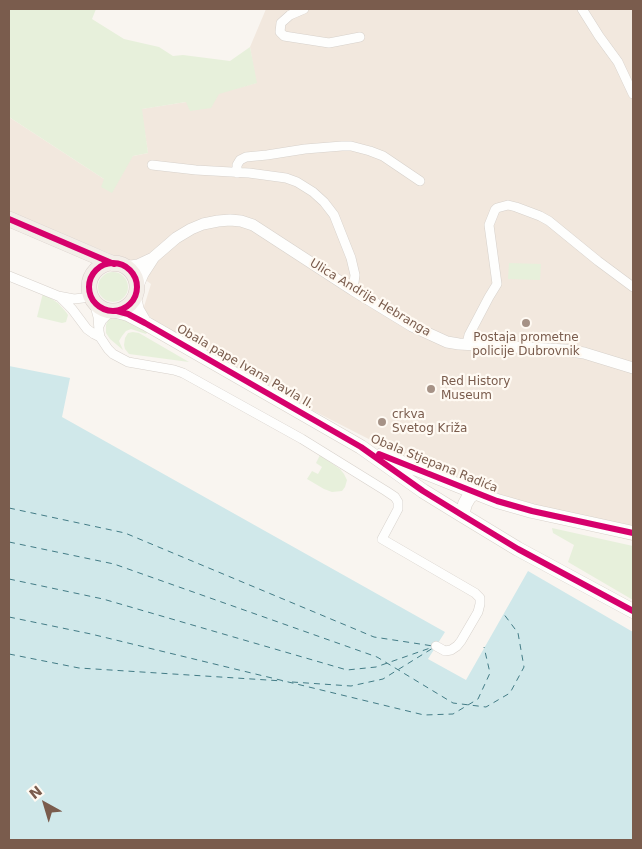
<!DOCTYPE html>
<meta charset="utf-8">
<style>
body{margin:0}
#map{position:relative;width:642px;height:849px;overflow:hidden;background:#f9f5f0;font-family:"DejaVu Sans",sans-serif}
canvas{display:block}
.frame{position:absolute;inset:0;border:10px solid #7a5c4d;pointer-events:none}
.north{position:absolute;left:20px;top:779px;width:50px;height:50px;-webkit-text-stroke:4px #fffaf3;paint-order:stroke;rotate:321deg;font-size:14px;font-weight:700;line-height:20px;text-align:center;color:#7a5c4d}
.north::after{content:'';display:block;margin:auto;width:18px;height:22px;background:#7a5c4d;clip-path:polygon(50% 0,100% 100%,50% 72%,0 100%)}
</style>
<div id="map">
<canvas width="642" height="849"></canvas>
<div class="frame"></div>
<div class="north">N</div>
</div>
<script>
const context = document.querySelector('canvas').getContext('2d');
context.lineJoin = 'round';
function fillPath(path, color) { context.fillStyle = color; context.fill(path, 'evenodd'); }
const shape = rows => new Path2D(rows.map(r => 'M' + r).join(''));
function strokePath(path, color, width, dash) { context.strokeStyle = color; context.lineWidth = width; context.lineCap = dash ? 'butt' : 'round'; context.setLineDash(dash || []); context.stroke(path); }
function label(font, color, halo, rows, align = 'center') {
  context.font = font + ' "DejaVu Sans",sans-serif'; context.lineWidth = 4.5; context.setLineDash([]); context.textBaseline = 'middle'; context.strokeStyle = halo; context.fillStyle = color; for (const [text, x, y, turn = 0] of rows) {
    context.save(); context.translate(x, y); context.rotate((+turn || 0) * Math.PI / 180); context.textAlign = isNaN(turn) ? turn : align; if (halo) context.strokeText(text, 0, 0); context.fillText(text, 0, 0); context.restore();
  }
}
const residential = shape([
 [266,9,633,9,633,541,491,505,402,456,306,407,162,328,143,310,151,284,109,253,9,213,9,117,104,179,133,156,148,153,141,109,186,102,256,83,250,47]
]);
const green = shape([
 [9,9,96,9,92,19,124,39,159,47,173,56,183,55,230,61,250,47,257,83,219,94,211,108,190,111,186,102,142,109,148,153,133,156,112,193,101,187,104,179,9,117],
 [509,263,541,264,540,280,508,279],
 '98 287a15 15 0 1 1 30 0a15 15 0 1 1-30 0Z',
 [43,293,58,303,66,312,68,315,66,322,62,323,37,317],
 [118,314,148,331,146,334,131,329,126,331,122,336,119,341,123,350,110,339,106,333,106,325,108,320],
 [133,332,139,333,189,362,129,354,125,349,124,345,125,338,128,333],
 [320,455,340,469,344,474,347,480,345,487,342,491,332,492,324,489,307,479,312,471,318,474,322,467,316,463],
 [552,528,633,546,633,600,568,562,574,545,553,533]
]);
const water = shape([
 [9,366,70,378,62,417,445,632,428,659,466,680,528,571,633,632,633,840,9,840]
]);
const ferry = shape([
 [9,508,125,533,374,637,433,646],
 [9,542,114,564,377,657,453,703,486,707,510,693,524,667,518,633,503,613],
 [9,579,103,599,347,670,376,667,433,647],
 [9,617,91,634,424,715,453,714,478,699,490,673,484,647],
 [9,654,79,668,283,681],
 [292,682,351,686,383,679,433,648]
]);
const minor = shape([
 [304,9,290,15,281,23,280,32,284,36,329,43,360,37],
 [582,9,599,36,618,62,633,94],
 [152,165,196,170,249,173,286,178,297,182,313,192,324,202,334,215,351,258,355,275,353,290],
 [237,173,237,165,240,160,246,157,267,155,305,149,342,146,351,146,370,151,383,156,420,181],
 [9,276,58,296,74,299,83,298,91,296],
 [59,296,72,309,87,329,94,334,100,337],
 [94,302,98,317,99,331,100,337,108,349,113,354,128,362,174,370,183,373,302,439,386,491,395,497,398,502,398,509,382,539,475,593,480,598,480,604,478,612,461,641,457,646,451,650,445,651,436,646],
 [99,326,102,320,107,315,113,311],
 [467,344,469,335,489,297,497,284,489,225,495,210,497,208,508,205,516,207,540,216,549,221,598,261,633,287]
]);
const tertiary = shape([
 [121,265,131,266,138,265,153,258],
 [137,288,143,274,154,257,176,238,191,229,203,224,218,221,230,220,241,221,253,225,353,290,412,326,447,342,459,344,565,350,584,353,633,368]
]);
const secondary = shape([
 [134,298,137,310,144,322],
 [117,311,128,314,145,323,361,447,423,491,462,515,518,549,633,611],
 [382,455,497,501,532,511,633,533],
 [462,515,465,504,469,497,475,492]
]);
const primary = shape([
 [9,219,114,264],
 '89 287a24 24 0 1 1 48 0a24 24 0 1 1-48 0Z'
]);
const cycleway = shape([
 [9,219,114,264],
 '89 287a24 24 0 1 1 48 0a24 24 0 1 1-48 0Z',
 [117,311,128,314,145,323,361,447,423,491,462,515,518,549,633,611],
 [379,454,497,501,532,511,633,533]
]);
const markers = [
 [526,323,5,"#a69286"],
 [431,389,5,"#a69286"],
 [382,422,5,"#a69286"]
];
const streetNames = [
 ["Ulica Andrije Hebranga",370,298,31],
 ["Obala pape Ivana Pavla II.",245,367,30],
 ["Obala Stjepana Radića",434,464,22]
];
const poiNames = [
 ["Postaja prometne",526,338,"center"],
 ["policije Dubrovnik",526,352,"center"],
 ["Red History",441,382],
 ["Museum",441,396],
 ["crkva",392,415],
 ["Svetog Križa",392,429]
];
fillPath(residential, '#f2e8de');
fillPath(green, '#e7f0db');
fillPath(water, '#d0e8ea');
strokePath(ferry, '#437c86', 1, [6, 5]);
strokePath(minor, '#d7d1cb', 10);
strokePath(tertiary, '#d7d1cb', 12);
strokePath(secondary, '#d9d2cb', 15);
strokePath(primary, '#dad1cc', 16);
strokePath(minor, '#fefefd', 9);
strokePath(tertiary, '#fefefd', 11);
strokePath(secondary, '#fefefd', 14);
strokePath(primary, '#f3eee8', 15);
strokePath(cycleway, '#d6006c', 6);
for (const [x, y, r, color] of markers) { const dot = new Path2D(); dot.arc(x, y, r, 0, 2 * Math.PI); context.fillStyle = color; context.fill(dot); strokePath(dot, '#fffaf3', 2); }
label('12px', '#7a5c4d', '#fffaf3', streetNames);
label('12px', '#7a5c4d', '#fffaf3', poiNames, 'left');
</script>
